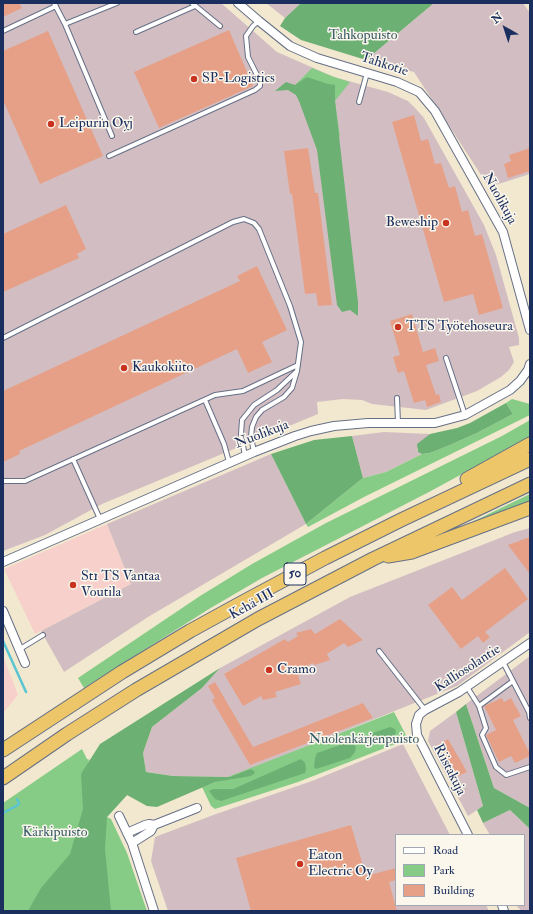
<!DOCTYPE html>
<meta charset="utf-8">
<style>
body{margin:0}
#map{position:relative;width:533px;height:914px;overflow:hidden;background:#f2e8cf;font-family:"IM FELL Double Pica",serif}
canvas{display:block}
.frame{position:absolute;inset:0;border:4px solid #1b2f5e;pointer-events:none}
.legend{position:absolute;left:395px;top:834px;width:130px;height:72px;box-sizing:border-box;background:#fbf7ec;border:1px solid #a1a7b3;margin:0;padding:5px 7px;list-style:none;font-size:12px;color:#1b2f5e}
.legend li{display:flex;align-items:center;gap:8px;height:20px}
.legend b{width:20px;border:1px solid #a1a7b3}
.north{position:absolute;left:485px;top:8px;width:40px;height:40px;-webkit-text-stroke:3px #fbf7ec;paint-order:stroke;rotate:321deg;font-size:11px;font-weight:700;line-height:16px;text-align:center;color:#1b2f5e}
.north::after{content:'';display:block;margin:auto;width:14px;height:18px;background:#1b2f5e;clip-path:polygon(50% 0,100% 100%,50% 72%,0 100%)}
</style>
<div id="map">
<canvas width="533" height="914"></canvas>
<div class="frame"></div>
<ul class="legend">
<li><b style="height:5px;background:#fff"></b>Road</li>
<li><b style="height:11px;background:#87cc86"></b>Park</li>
<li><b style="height:11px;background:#e6a087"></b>Building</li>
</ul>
<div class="north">N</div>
</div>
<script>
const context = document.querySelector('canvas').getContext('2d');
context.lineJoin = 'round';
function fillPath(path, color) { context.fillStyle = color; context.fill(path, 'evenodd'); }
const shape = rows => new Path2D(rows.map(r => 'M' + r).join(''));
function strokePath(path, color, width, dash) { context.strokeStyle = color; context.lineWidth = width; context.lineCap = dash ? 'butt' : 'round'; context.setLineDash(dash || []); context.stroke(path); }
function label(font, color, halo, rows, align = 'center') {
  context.font = font + ' "IM FELL Double Pica",serif'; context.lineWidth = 3; context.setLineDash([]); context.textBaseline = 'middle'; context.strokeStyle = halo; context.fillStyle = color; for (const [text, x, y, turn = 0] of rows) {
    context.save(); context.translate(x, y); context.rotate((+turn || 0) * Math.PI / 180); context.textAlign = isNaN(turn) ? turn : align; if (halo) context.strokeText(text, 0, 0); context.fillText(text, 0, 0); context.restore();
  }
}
const built = shape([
 [107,524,131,584,35,634,4,569],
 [3,656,18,695,3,713]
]);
const industrial = shape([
 [3,3,221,3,277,52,334,77,388,92,408,101,416,109,424,118,484,225,496,255,519,338,519,345,509,347,514,362,509,370,501,377,477,391,426,410,372,404,362,400,343,399,317,402,318,414,102,504,45,535,3,551],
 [266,3,301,3,285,18],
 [434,3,523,3,530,13,530,174,489,187,414,72,366,60],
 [384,432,430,434,417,449,418,452,422,454,386,472,363,478,352,436],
 [271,454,306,524,148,617,64,672,41,631,131,584,107,524],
 [530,528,530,632,457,686,230,777,173,776,146,772,143,753,152,727,202,688,220,668,350,597,515,532],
 [530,656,530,808,494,788,466,704],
 [456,712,483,806,468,816,428,741,430,731],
 [403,744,450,835,396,835,396,905,486,905,489,911,168,911,151,861,155,837,216,814,312,781],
 [510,810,530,829,530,911,521,911,516,905,524,905,524,835,490,835,483,823]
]);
const green = shape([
 [312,68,334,77,350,82,335,101,340,137,295,85],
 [512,399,530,404,530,415,364,497,308,527,306,524,363,478,386,472,422,454,430,453,450,445,477,433,513,414,506,403],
 [530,420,530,437,429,492,262,578,209,609,84,688,78,678,200,596,252,564,326,523,502,436],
 [530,494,530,501,460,528,503,507],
 [394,712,408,739,298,782,215,809,211,806,202,787],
 [82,749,87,759,90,760,88,762,127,795,107,817,111,819,127,853,147,911,3,911,3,803]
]);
const forest = shape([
 [301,3,434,3,366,60,301,40,280,26,285,18],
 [307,77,328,84,335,85,335,101,358,302,358,316,350,310,342,312,337,305,317,150,299,101,296,95,288,90,275,91,286,82,295,85],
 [506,403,513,414,477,433,450,445,430,453,422,454,418,452,417,444,430,434,457,428,470,423],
 [352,436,363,478,306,524,271,454,314,440],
 [220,668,202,688,152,727,143,753,146,772,173,776,230,777,251,769,254,771,255,773,251,776,215,782,157,807,147,806,127,795,107,817,105,849,111,911,28,911,41,888,70,854,83,809,81,774,100,744],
 [466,704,494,788,530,808,530,829,510,810,483,823,477,810,483,806,456,712],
 [390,727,395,729,396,732,394,736,367,740,367,735],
 [352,741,356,747,355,752,350,758,316,769,314,767,315,758,317,753],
 [301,759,305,763,306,769,305,773,221,801,215,799,209,791,213,789,233,789]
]);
const stream = shape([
 [3,641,26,692],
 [3,813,18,805,19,803,17,799]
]);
const building = shape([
 [3,3,19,3,22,8,3,17],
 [229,30,253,86,159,128,134,72],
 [48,31,103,156,40,184,3,100,3,51],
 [414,115,421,141,428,139,435,164,441,163,449,188,455,186,462,212,468,210,475,236,482,234,503,308,479,315,473,294,444,302,392,122],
 [308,148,315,193,318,193,332,305,318,306,316,293,305,294,292,194,290,194,284,151],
 [530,148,530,171,508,178,504,164,511,161,509,155],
 [66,205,86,249,77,254,79,258,3,292,3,234],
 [257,266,287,330,262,342,272,362,248,373,237,349,19,451,20,454,3,462,3,391,240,281,237,276],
 [412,314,423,352,435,348,439,361,426,365,436,395,439,394,441,402,427,407,425,400,414,403,404,371,398,373,393,357,400,355,390,321],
 [530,537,530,574,508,545],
 [505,568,528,599,485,632,490,637,483,643,478,636,461,649,428,605,452,587,462,600],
 [340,619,363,640,348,647,344,643,327,654,330,660,315,665,312,663,304,668,305,672,298,676,301,684,275,692,277,697,263,700,261,696,243,706,224,674,285,639,288,642,298,636,296,633,311,629,315,634],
 [215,682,253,747,363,703,373,718,250,765,212,700,215,698,208,686],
 [502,698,504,702,511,698,521,716,513,720,530,754,530,756,515,763,511,756,499,762,486,735,496,730,484,706],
 [448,739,467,772,458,776,452,765,449,766,438,745],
 [351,825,366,876,396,868,396,880,389,882,397,911,251,911,236,858]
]);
const service = shape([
 [54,3,65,24],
 [192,3,220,26],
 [3,31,56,6],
 [136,32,195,6],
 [359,102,367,73],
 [112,136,65,24,117,3],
 [109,156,255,90,260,86,260,81,248,57,246,36,253,26,259,21],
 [3,338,233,222,244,219,254,223,259,229,290,306,301,342,297,371,292,388,284,397,262,410,256,417,252,427,251,437,254,452],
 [446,358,465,415],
 [397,398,398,423],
 [205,400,224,444,229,462],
 [245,456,241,434,242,420,254,405,277,390,296,372],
 [73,459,100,519],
 [3,481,25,481,215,395,243,391,298,365],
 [20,649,43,635],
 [379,651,425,710],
 [503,662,529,712,530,718],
 [467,687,479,706,486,728,482,735,496,767,506,775,530,767],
 [479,706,513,681]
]);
const minor = shape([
 [238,3,259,21,290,46,317,58,397,82,419,92,435,111,503,232,530,330],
 [3,562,254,452,295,436,311,431,334,426,368,423,435,423,465,415,510,390,520,381,528,370,530,364],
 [3,611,25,663],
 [119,816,132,843,154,911],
 [127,833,145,825,149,824,154,825],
 [468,835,417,735,416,724,419,715,425,710,459,692,530,643],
 [132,843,151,831,154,825,197,808],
 [502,905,504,911]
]);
const trunk = shape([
 [467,479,530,444],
 [388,556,412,552,530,508],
 [3,750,122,672,190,631,241,603,325,558,401,520,530,459],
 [3,778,67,734,136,690,258,619,373,559,530,484]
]);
const markers = [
 [194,79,4,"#c8321e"],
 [51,124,4,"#c8321e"],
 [446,223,4,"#c8321e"],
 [398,327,4,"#c8321e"],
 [124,368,4,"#c8321e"],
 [73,585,4,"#c8321e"],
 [269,670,4,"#c8321e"],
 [300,864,4,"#c8321e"]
];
const shields = [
 [295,574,22]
];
const shieldNames = [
 ["50",295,574]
];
const parkNames = [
 ["Tahkopuisto",363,36],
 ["Nuolenkärjenpuisto",364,740],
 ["Kärkipuisto",55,833]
];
const streetNames = [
 ["Tahkotie",384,65,18],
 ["Nuolikuja",499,199,61],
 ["Nuolikuja",262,435,-21],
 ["Kehä III",252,605,-29],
 ["Kalliosolantie",468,669,-33],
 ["Riistakuja",449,770,63]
];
const poiNames = [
 ["SP-Logistics",202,79],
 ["Leipurin Oyj",59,124],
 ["Beweship",438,223,"right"],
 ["TTS Työtehoseura",406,327],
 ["Kaukokiito",132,368],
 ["St1 TS Vantaa",81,577],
 ["Voutila",81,593],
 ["Cramo",277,670],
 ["Eaton",308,856],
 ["Electric Oy",308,872]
];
fillPath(built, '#f7d0cb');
fillPath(industrial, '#d2bec2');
fillPath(green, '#87cc86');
fillPath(forest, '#6db073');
strokePath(stream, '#59c5d3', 2.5);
fillPath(building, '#e6a087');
strokePath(service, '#667086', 6);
strokePath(minor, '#667086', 10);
strokePath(trunk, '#667086', 15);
strokePath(service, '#fff', 4);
strokePath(minor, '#fff', 8);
strokePath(trunk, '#ecc669', 13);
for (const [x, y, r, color] of markers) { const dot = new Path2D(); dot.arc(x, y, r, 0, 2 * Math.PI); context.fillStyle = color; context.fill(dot); strokePath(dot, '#fbf7ec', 1.5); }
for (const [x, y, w] of shields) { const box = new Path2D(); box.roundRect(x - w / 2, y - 11, w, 22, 3); context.fillStyle = '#fbf7ec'; context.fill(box); strokePath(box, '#1b2f5e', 1); }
label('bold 13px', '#1b2f5e', null, shieldNames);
label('14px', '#3b5e6a', '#fbf7ec', parkNames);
label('14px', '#1b2f5e', '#fbf7ec', streetNames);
label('14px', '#1b2f5e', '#fbf7ec', poiNames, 'left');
</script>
